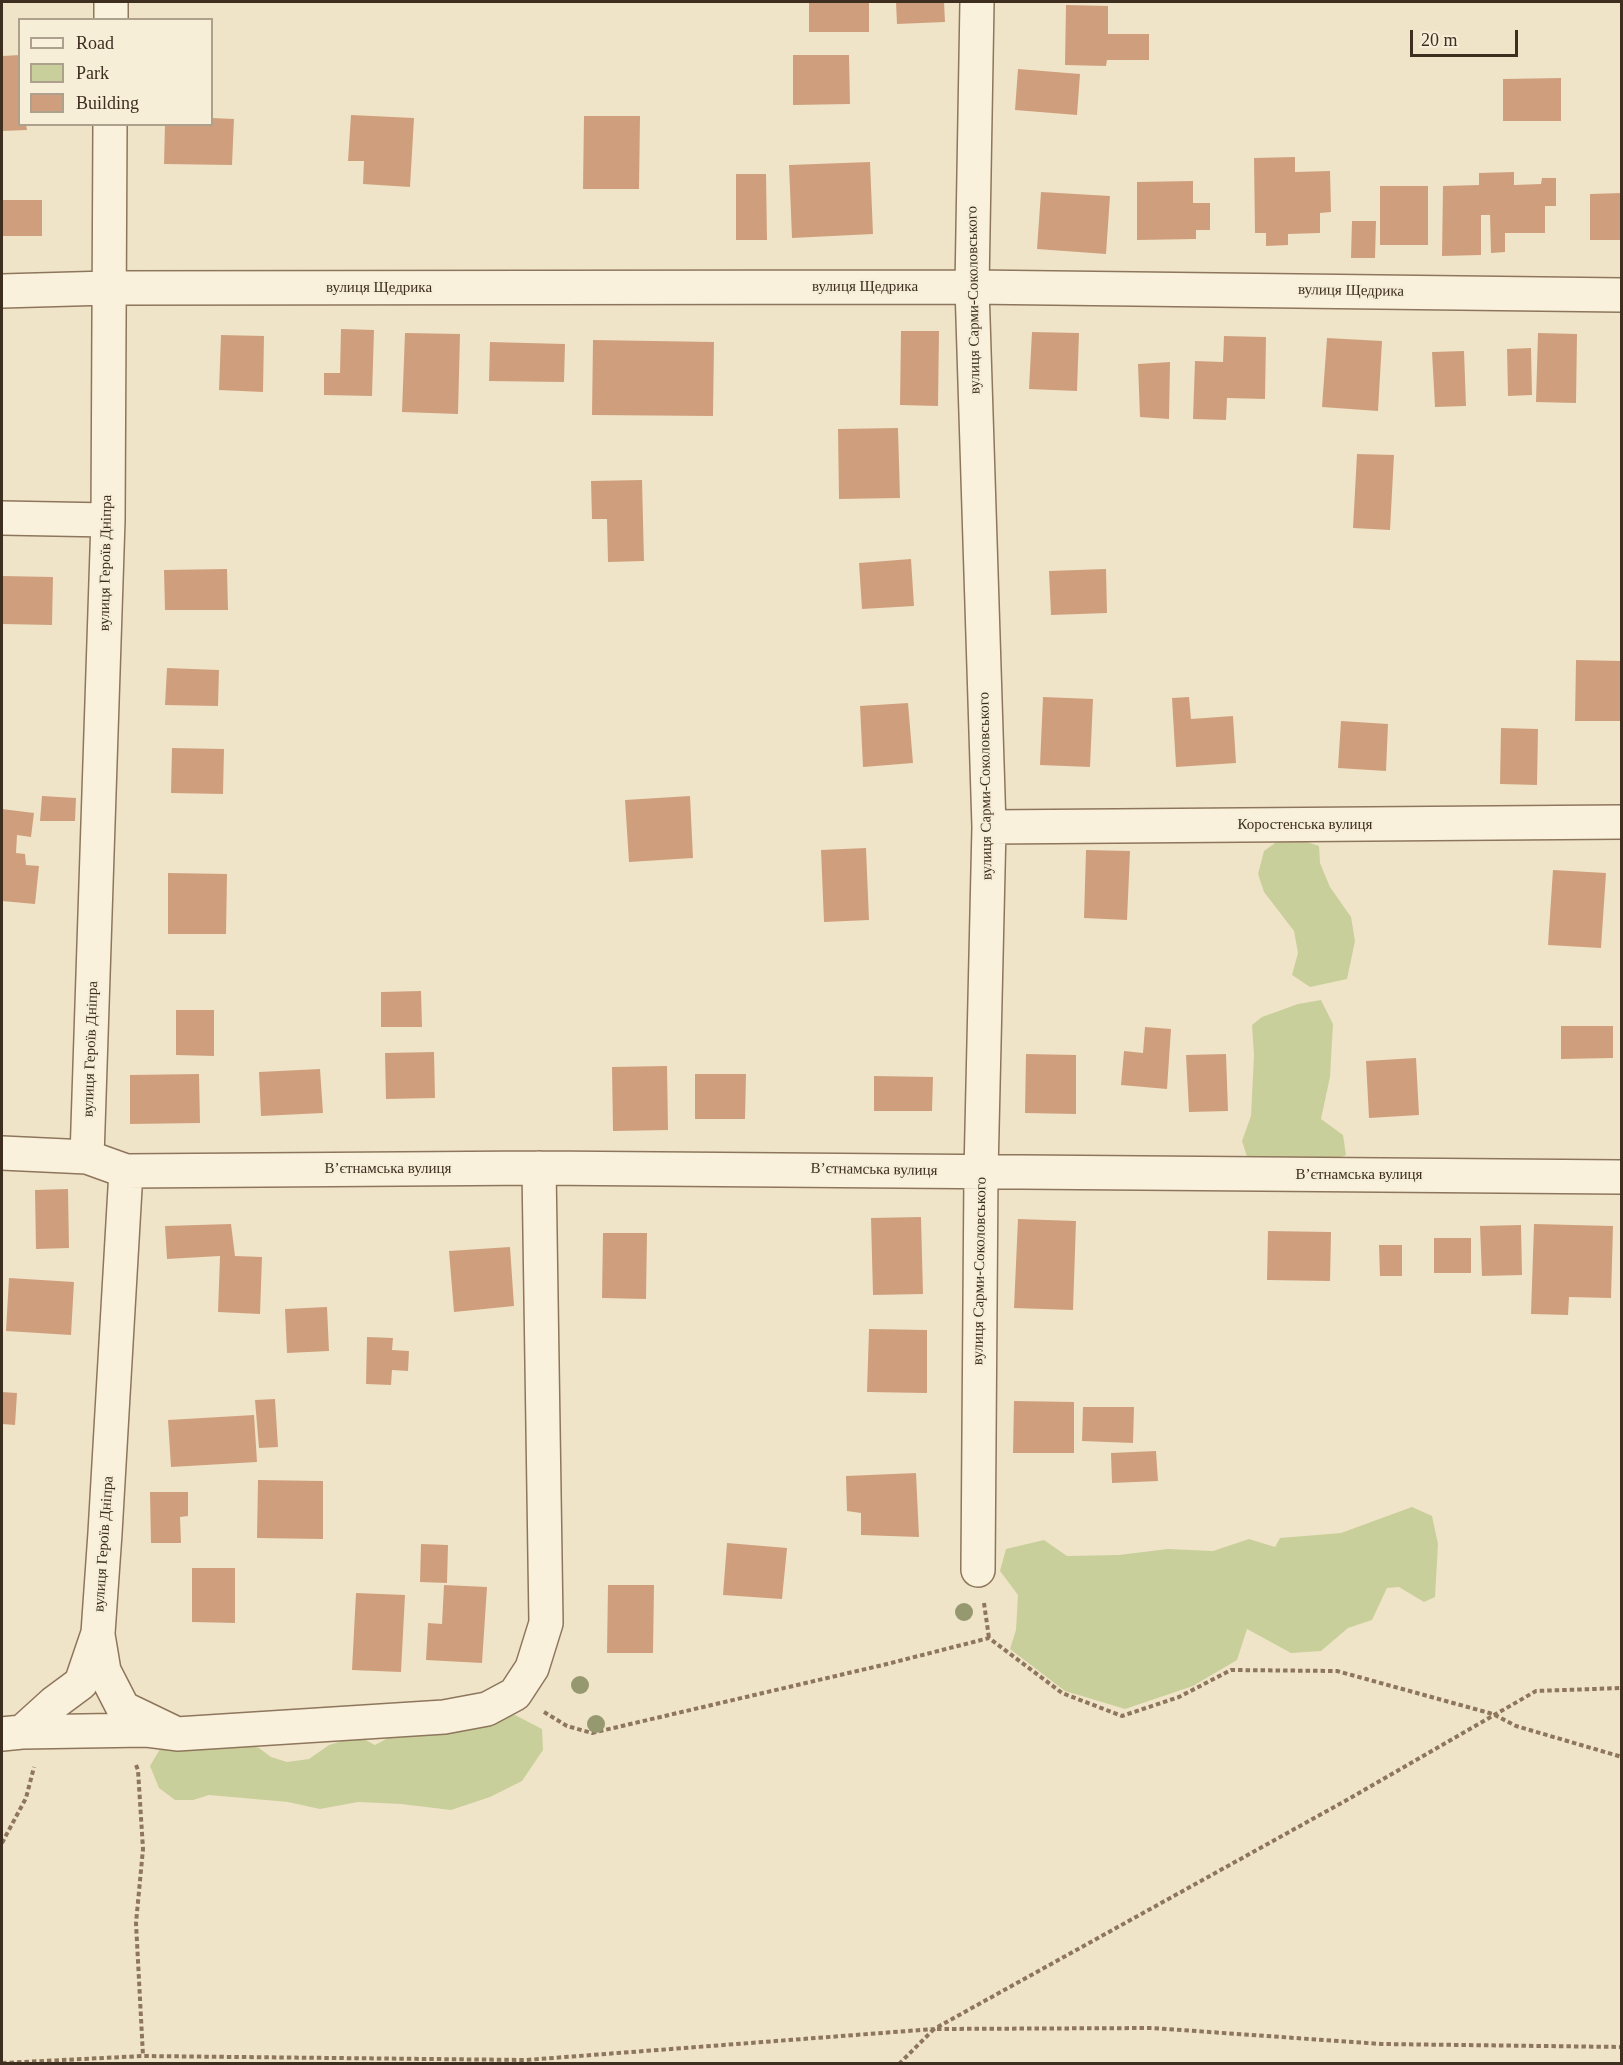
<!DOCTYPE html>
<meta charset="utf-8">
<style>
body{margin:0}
#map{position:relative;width:1623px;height:2065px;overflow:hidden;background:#f0e4c8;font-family:Georgia,serif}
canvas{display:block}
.frame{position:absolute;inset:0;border:3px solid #3d2e20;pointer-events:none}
.legend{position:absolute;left:18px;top:18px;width:195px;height:108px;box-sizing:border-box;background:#f7eed8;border:2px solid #ada18e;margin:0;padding:8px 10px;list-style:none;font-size:18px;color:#3d2e20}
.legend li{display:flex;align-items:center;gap:12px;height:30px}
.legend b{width:30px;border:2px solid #ada18e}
.scale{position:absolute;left:1410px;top:30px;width:108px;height:27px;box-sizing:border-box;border:3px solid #3d2e20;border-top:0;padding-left:8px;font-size:18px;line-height:21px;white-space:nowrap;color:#3d2e20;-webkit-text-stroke:4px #f7eed8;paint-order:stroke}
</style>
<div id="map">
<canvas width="1623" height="2065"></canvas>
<div class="frame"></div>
<ul class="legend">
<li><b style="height:8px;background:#faf1dc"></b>Road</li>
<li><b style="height:16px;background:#c9cf9b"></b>Park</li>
<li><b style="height:16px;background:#cf9f7d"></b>Building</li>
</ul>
<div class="scale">20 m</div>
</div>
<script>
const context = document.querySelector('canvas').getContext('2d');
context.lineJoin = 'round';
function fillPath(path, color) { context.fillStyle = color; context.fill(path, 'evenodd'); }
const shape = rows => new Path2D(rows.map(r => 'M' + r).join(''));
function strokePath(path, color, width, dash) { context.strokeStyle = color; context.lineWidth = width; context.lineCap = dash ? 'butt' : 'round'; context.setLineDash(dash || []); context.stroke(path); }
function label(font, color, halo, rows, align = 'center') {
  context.font = font + ' Georgia,serif'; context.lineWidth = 4.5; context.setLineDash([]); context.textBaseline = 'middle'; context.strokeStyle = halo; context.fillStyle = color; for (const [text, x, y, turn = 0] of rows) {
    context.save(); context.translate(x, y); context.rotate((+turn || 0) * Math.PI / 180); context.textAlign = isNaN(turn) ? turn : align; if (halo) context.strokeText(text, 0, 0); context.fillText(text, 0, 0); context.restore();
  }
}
const green = shape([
 [1286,835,1319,846,1320,863,1330,887,1351,917,1355,941,1347,979,1310,987,1292,975,1298,953,1294,931,1264,892,1258,874,1264,851],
 [1321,1000,1333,1024,1330,1077,1321,1119,1343,1135,1346,1155,1323,1164,1249,1163,1242,1141,1251,1116,1254,1055,1252,1025,1262,1017,1298,1004],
 [1412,1507,1432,1516,1438,1544,1435,1597,1424,1602,1399,1587,1387,1588,1372,1620,1348,1628,1321,1651,1291,1653,1247,1629,1237,1660,1193,1686,1125,1709,1065,1691,1010,1649,1016,1630,1018,1595,1000,1571,1006,1549,1044,1540,1067,1556,1119,1555,1168,1549,1213,1551,1249,1539,1275,1547,1280,1538,1341,1533],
 [515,1715,542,1729,543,1750,522,1781,490,1797,451,1810,401,1804,358,1802,320,1809,288,1802,209,1795,193,1800,175,1800,159,1788,150,1766,160,1749,193,1742,236,1739,259,1748,271,1757,287,1762,309,1759,329,1745,358,1736,375,1745,397,1733]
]);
const building = shape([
 [809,2,869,2,869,32,809,32],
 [896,2,944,2,945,22,897,24],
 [1066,5,1108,6,1108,34,1149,34,1149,60,1107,60,1106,66,1065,65],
 [20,55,20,124,26,124,27,130,2,131,2,56],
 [793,55,849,55,850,104,793,105],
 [1018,69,1080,74,1077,115,1015,110],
 [1561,78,1561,121,1503,121,1503,79],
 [351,115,414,118,410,187,363,184,364,161,348,161],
 [584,116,640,116,639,189,583,189],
 [212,118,234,119,232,165,164,164,165,124,212,124],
 [1295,157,1295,172,1330,171,1331,212,1320,213,1320,233,1288,234,1288,245,1266,246,1266,233,1255,233,1254,158],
 [870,162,873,234,792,238,789,165],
 [1514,172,1514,185,1541,184,1542,178,1556,178,1556,206,1545,206,1545,233,1505,233,1505,252,1491,253,1490,215,1481,215,1481,255,1442,256,1443,186,1479,185,1479,173],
 [736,174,766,174,767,240,736,240],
 [1193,181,1193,203,1210,203,1210,230,1196,230,1196,239,1137,240,1137,182],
 [1380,186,1428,186,1428,245,1380,245],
 [1041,192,1110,196,1106,254,1037,249],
 [1622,193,1622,240,1590,240,1590,194],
 [2,200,42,200,42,236,2,236],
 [1352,221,1376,221,1375,258,1351,258],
 [341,329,374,330,372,396,324,395,324,373,340,373],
 [901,331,939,331,938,406,900,405],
 [1032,332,1079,333,1077,391,1029,389],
 [405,333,460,334,458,414,402,412],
 [1538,333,1577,334,1576,403,1536,402],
 [221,335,264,336,263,392,219,390],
 [1224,336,1266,337,1265,399,1227,398,1226,420,1193,419,1195,361,1223,362],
 [1327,338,1382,341,1378,411,1322,407],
 [593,340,714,342,713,416,592,415],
 [490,342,565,344,564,382,489,381],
 [1531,348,1532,395,1508,396,1507,349],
 [1464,351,1466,406,1435,407,1432,352],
 [1170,362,1169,419,1140,417,1138,364],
 [898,428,900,498,839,499,838,429],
 [1357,454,1394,455,1390,530,1353,528],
 [642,480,644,561,608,562,607,519,592,519,591,481],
 [911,559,914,606,862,609,859,563],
 [227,569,228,610,165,610,164,570],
 [1106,569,1107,613,1051,615,1049,571],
 [2,576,53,577,52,625,2,624],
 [1576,660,1622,661,1622,721,1575,721],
 [167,668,219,670,218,706,165,705],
 [1043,697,1093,699,1090,767,1040,765],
 [1189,697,1191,719,1233,716,1236,763,1176,767,1172,698],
 [908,703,913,763,863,767,860,706],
 [1341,721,1388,724,1386,771,1338,768],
 [1501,728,1538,729,1537,785,1500,784],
 [172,748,224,749,223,794,171,793],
 [42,796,76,798,75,821,40,821],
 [690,796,693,858,629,862,625,800],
 [2,809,34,813,31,837,17,835,16,853,25,854,26,865,39,866,35,904,2,901],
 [866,848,869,920,824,922,821,850],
 [1086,850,1130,851,1127,920,1084,918],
 [1553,870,1606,873,1601,948,1548,945],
 [168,873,227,874,226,934,168,934],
 [421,991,422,1027,381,1027,381,992],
 [176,1010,214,1010,214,1056,176,1055],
 [1561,1026,1613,1026,1613,1058,1561,1059],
 [1145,1027,1171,1029,1167,1089,1121,1085,1124,1051,1143,1053],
 [434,1052,435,1098,386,1099,385,1053],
 [1026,1054,1076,1055,1076,1114,1025,1113],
 [1226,1054,1228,1111,1189,1112,1186,1055],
 [1416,1058,1419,1115,1369,1118,1366,1061],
 [667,1066,668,1130,613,1131,612,1067],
 [320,1069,323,1113,261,1116,259,1072],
 [199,1074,200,1123,130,1124,130,1075],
 [695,1074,746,1074,745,1119,695,1119],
 [874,1076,933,1077,932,1111,874,1111],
 [68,1189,69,1248,36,1249,35,1190],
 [921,1217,923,1294,873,1295,871,1218],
 [1018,1219,1076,1221,1073,1310,1014,1308],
 [231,1224,235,1256,262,1257,260,1314,218,1312,220,1256,167,1259,165,1226],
 [1534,1224,1613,1226,1611,1298,1569,1297,1568,1315,1531,1314],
 [1521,1225,1522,1275,1482,1276,1480,1226],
 [1268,1231,1331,1232,1330,1281,1267,1280],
 [603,1233,647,1233,646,1299,602,1298],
 [1434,1238,1471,1238,1471,1273,1434,1273],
 [1379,1245,1402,1245,1402,1276,1380,1276],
 [510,1247,514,1306,454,1312,449,1251],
 [9,1278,74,1282,71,1335,6,1331],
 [327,1307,329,1351,287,1353,285,1309],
 [869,1329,927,1330,927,1393,867,1392],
 [367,1337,393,1338,392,1350,409,1351,408,1371,392,1370,391,1385,366,1384],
 [2,1392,17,1393,15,1425,2,1424],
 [275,1399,278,1447,259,1448,255,1400],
 [1014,1401,1074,1402,1074,1453,1013,1453],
 [1083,1407,1134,1407,1133,1443,1082,1441],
 [254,1415,257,1462,171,1467,168,1420],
 [1156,1451,1158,1481,1112,1483,1111,1453],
 [916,1473,919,1537,861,1535,861,1513,847,1511,846,1476],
 [258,1480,323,1481,323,1539,257,1538],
 [150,1492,188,1492,188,1516,180,1517,181,1543,151,1543],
 [727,1543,787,1548,782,1599,723,1595],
 [421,1544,448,1545,447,1583,420,1582],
 [192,1568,235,1568,235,1623,192,1622],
 [444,1585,487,1587,482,1663,426,1660,428,1623,442,1624],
 [608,1585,654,1585,653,1653,607,1653],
 [356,1593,405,1595,401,1672,352,1670]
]);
const path = shape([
 [984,1603,989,1638],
 [544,1712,567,1726,592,1733,887,1664,989,1638,1062,1693,1122,1716,1179,1697,1231,1670,1337,1671,1493,1714,1516,1726,1622,1757],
 [136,1765,138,1770,143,1849,136,1923,143,2056],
 [2,1843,26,1798,34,1767],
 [2,2063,143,2056,526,2060,934,2029,1345,1801,1536,1691,1622,1688],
 [899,2064,934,2029,1152,2028,1381,2044,1622,2047]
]);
const street = shape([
 [977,2,972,287,989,827,981,1172,978,1570],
 [111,20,111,2],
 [2,291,108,288,972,287,1622,295],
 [2,518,108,520],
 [989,827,1622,822],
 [2,1153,87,1157],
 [126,1171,539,1168,1622,1177],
 [22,1732,145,1730,177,1734,123,1708,104,1671,98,1635],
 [2,1734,22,1732,54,1703,81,1683,98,1633,105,1533,126,1171,87,1157,108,520,110,124],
 [177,1734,444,1717,487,1709,515,1694,532,1668,546,1623,539,1168]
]);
const trees = [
 [964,1612],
 [580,1685],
 [596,1724]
];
const streetNames = [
 ["вулиця Щедрика",865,287],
 ["вулиця Щедрика",379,288],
 ["вулиця Щедрика",1351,291,1],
 ["вулиця Сарми-Соколовського",974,300,-91],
 ["вулиця Героїв Дніпра",106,563,-89],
 ["вулиця Сарми-Соколовського",986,786,-91],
 ["Коростенська вулиця",1305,825],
 ["вулиця Героїв Дніпра",91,1049,-88],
 ["Вʼєтнамська вулиця",388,1169],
 ["Вʼєтнамська вулиця",874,1170,1],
 ["Вʼєтнамська вулиця",1359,1175],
 ["вулиця Сарми-Соколовського",980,1271,-89],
 ["вулиця Героїв Дніпра",104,1544,-86]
];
fillPath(green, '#c9cf9b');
fillPath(building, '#cf9f7d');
strokePath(street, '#8d765c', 36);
strokePath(path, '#8d765c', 4, [4.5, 3]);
strokePath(street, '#faf1dc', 33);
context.fillStyle = '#96986f';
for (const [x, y] of trees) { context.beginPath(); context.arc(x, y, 9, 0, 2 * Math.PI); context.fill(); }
label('15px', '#3d2e20', '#f7eed8', streetNames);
</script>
